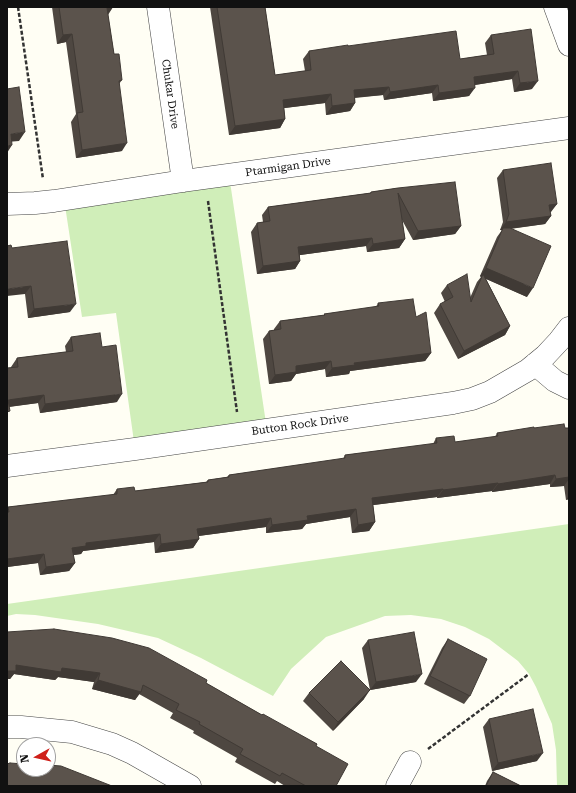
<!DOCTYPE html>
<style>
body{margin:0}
#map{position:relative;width:576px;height:793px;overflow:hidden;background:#fffef4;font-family:"Roboto Serif",serif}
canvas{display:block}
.frame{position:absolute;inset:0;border:8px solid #111;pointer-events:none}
.north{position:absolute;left:16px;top:737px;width:40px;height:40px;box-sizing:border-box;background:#fff;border:1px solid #a0a0a0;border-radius:50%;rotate:262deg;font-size:11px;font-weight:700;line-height:16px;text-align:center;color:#111}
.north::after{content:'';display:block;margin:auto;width:14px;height:18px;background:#cf201a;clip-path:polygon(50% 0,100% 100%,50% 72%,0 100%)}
</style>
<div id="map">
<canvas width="576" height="793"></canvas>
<div class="frame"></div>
<div class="north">N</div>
</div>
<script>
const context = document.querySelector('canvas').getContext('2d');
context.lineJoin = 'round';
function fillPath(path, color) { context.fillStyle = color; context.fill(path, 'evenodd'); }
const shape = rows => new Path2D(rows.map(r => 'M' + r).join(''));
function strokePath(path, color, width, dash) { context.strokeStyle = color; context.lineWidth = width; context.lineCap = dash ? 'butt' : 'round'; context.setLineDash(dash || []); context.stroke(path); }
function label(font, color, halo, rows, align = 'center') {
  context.font = font + ' "Roboto Serif",serif'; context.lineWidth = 4; context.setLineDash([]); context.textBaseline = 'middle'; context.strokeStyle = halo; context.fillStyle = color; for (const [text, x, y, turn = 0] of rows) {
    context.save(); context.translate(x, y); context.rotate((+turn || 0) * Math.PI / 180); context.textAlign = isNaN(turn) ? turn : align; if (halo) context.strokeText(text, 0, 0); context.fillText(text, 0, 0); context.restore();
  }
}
const green = shape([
 [229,175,267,430,135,449,116,313,82,317,64,199],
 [569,524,569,786,557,786,556,750,552,724,536,687,529,674,518,661,489,639,465,627,441,619,411,615,385,616,326,637,291,669,273,696,201,658,158,638,98,624,35,615,16,614,7,616,7,604]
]);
const path = shape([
 [18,7,43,179],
 [208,201,237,412],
 [428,749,529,674]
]);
const minor = shape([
 [158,7,183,181],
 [555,7,569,45],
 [7,204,35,203,54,201,183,181,569,128],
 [535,364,555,381,569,388],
 [7,466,135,449,453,403,472,399,490,392,528,370,545,356,559,341,569,328],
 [7,727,21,727,72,732,112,744,132,753,190,786],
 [397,786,410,762]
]);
const wall = shape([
 [52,7,113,7,108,15,114,54,122,80,119,84,122,151,76,158,71,122,76,114,66,42,57,44],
 [210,7,265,7,275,75,305,71,303,59,309,51,348,46,460,59,487,55,485,43,491,35,532,89,514,92,512,79,475,85,469,96,433,101,432,93,384,100,383,95,355,98,355,103,350,111,326,115,325,103,284,108,285,119,280,128,229,135],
 [503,170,557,204,550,212,551,216,545,224,510,229,527,297,486,279,510,326,505,335,458,359,434,313,440,304,445,302,441,293,447,285,470,298,477,282,481,277,480,276,497,237,502,230,500,230,503,222,497,178],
 [398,188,461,226,455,234,413,240,402,220,405,239,399,248,367,252,366,246,300,255,300,261,295,269,257,274,251,232,257,223,263,222,262,215,268,207,370,193,371,192],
 [12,248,70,312,28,318,25,294],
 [378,303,416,317,431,353,425,361,350,371,349,374,326,377,325,369,296,374,291,381,269,384,263,339,269,331,274,330,274,329,280,321,324,315,324,314,376,307],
 [71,337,102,347,117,402,40,413,38,403,9,407,11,367,17,358,66,352,65,346],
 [534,428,569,428,569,499,566,500,564,486,550,487,550,484,492,492,492,491,437,498,437,497,373,505,375,522,369,531,352,533,350,517,306,524,302,529,266,533,266,527,198,536,199,539,193,548,155,553,154,542,83,551,81,554,73,555,75,563,69,571,40,575,38,563,7,567,7,509,8,507,113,495,117,489,135,491,206,482,208,480,227,477,229,475,343,459,345,455,433,444,436,438,455,442,495,437,497,433],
 [7,632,206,683,262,715,317,744,316,746,336,786,285,786,277,781,275,784,235,762,237,758,193,733,194,731,170,718,173,713,139,694,135,700,92,689,94,682,58,677,55,680,14,674,10,679],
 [448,639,470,696,464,704,424,684,442,648],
 [368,640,416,682,370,690,362,648],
 [309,693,364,699,333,731,303,701],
 [489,719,537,761,492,771,483,727],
 [493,772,521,786,485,786,487,781]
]);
const shadedWall = shape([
 [113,7,107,15,107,8],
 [72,34,66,42,57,44,63,35],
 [518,71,512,79,468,86,474,77],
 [538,81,532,89,514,92,520,83],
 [438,85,432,93,384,100,390,92],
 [389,87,383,95,348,98,354,90],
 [475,88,469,96,433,101,439,93],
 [331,94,325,103,277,109,283,100],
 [355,103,350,111,326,115,332,106],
 [285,119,280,128,229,135,235,126],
 [25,132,19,141,7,142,11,134],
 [127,143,122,151,76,158,82,150],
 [12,145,7,153,7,146],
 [557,204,551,212,544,213,549,205],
 [551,216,545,224,500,230,506,222],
 [461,226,455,234,413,240,418,231],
 [372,238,366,246,293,256,298,247],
 [405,239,399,248,367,252,373,244],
 [300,261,295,269,257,274,263,266],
 [486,268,533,288,527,297,482,277,483,274,481,277,480,276],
 [31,286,25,294,7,296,7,289],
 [76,304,70,312,28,318,34,309],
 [510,326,505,335,458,359,464,351],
 [431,353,425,361,350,371,349,374,326,377,332,368,354,363],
 [331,361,325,369,296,374,291,381,269,384,275,375,296,366],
 [122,394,117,402,40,413,45,404],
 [44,395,38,403,7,407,8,400],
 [555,475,550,484,492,492,498,484],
 [569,477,569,479,564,486,550,487,556,479],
 [498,483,492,491,437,498,443,490],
 [443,489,437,497,366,506,372,498],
 [569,496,569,499,566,500],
 [356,509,350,517,306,524,302,529,266,533,272,525,307,516],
 [271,518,266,527,191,537,197,529],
 [375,522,369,531,352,533,358,525],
 [160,534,154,542,83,551,81,554,67,556,72,548,86,543],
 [199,539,193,548,155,553,161,544],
 [44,554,38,563,7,567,7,559],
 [75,563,69,571,40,575,46,567],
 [16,665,62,668,100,673,94,682,58,677,55,680,14,674,10,679,7,679,7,671],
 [422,674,416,682,370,690,376,682],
 [98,680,141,692,135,700,92,689],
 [370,690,364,699,333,731,338,722],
 [543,753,537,761,492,771,498,763]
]);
const building = shape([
 [59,7,113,7,107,8,114,54,119,54,122,80,119,81,127,143,82,150,77,113,83,112,72,34,63,35,59,7],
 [217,7,265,7,275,75,311,70,309,51,348,45,348,46,456,31,460,59,494,54,491,35,531,29,538,81,520,83,518,71,474,77,475,88,439,93,438,85,390,92,389,87,354,90,355,103,332,106,331,94,283,100,285,119,235,126,217,7],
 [19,87,25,132,11,134,12,145,7,146,7,89,19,87],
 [551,163,557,204,549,205,551,216,506,222,509,214,503,170,551,163],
 [455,182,461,226,418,231,398,193,405,239,373,244,372,238,298,247,300,261,263,266,257,223,270,221,268,207,371,193,371,192,398,188,455,182],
 [503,228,510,228,551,246,533,288,486,268,503,228],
 [67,241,76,304,34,309,31,286,7,289,7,246,11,245,12,248,67,241],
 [467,274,471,302,483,274,510,326,464,351,440,304,453,297,447,285,467,274],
 [413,299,416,317,426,312,431,353,354,363,355,365,332,368,331,361,296,366,296,372,275,375,269,331,281,329,280,321,325,315,324,314,379,306,378,303,413,299],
 [100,333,102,347,116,345,122,394,45,404,44,395,8,400,10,411,7,412,7,368,18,367,17,358,73,351,71,337,100,333],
 [564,424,565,428,569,428,569,477,556,479,555,475,498,484,498,483,443,490,443,489,372,498,375,522,358,525,356,509,307,516,308,520,272,525,271,518,197,529,199,539,161,544,160,534,86,543,86,546,72,548,75,563,46,567,44,554,7,559,7,512,9,512,8,507,117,494,117,489,134,487,135,491,208,482,208,480,229,477,229,475,345,458,345,455,437,443,436,438,454,436,455,442,498,436,497,433,534,427,534,428,564,424],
 [54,629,112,638,149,648,207,680,206,683,262,715,263,714,317,744,316,746,348,764,336,786,306,786,282,773,280,776,240,754,243,749,199,724,200,722,176,710,179,704,143,685,141,692,98,680,100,673,62,668,61,672,16,665,16,671,7,671,7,632,54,629],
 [414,632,422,674,376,682,368,640,414,632],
 [448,639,487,659,470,696,430,676,448,639],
 [341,661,370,690,338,722,309,693,341,661],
 [533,709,543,753,498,763,489,719,533,709],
 [10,763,24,764,24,769,48,769,48,765,61,766,112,786,7,786,7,764,10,763],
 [493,772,521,786,486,786,493,772]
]);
const streetNames = [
 ["Chukar Drive",170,94,82],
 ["Ptarmigan Drive",288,167,-8],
 ["Button Rock Drive",300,425,-8]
];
fillPath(green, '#d0eeb9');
strokePath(minor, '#444', 23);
strokePath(path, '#333', 2.5, [4, 2]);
strokePath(minor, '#fff', 22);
fillPath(wall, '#4e4741');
fillPath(shadedWall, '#403a35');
fillPath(building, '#5b534c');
strokePath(building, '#403a35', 1);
label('11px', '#111', '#fff', streetNames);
</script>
